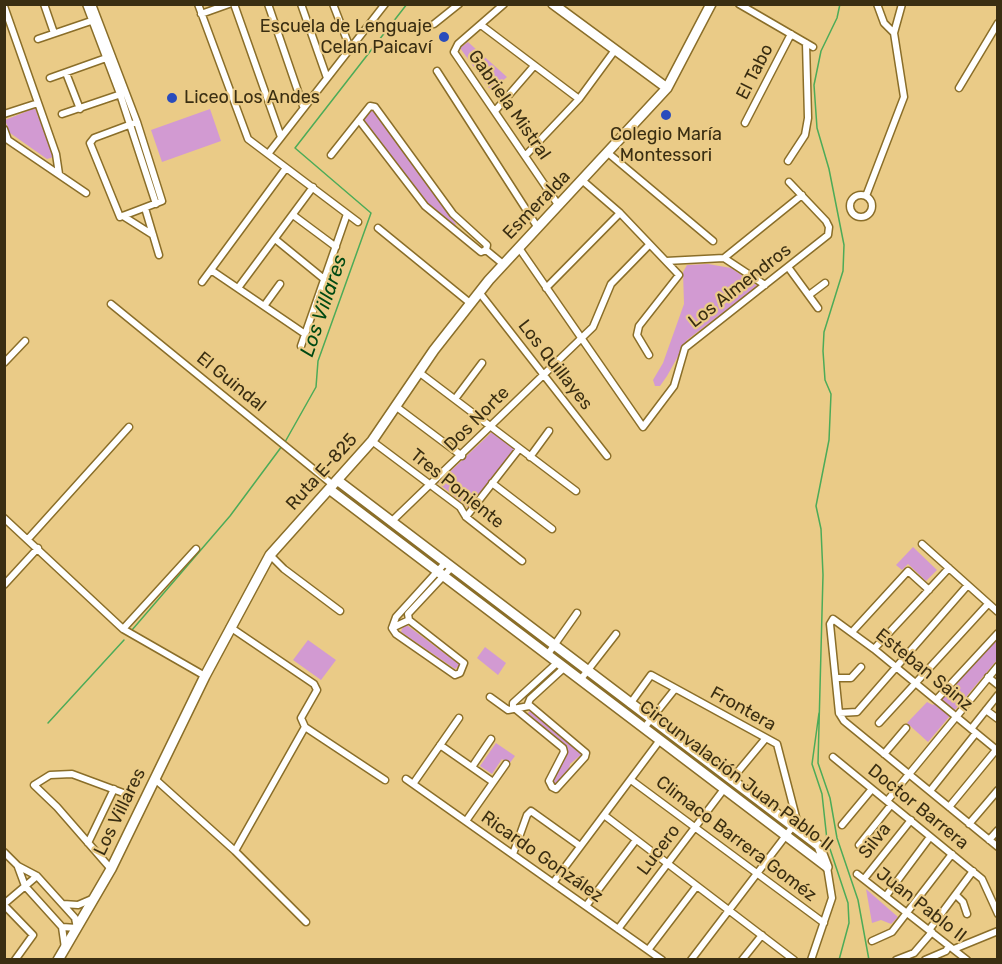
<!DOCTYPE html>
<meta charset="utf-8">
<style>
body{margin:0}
#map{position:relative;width:1002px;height:964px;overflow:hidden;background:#eacb87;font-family:Rubik,sans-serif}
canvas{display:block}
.frame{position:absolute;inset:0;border:6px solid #3a2e12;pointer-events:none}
</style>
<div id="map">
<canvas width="1002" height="964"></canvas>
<div class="frame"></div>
</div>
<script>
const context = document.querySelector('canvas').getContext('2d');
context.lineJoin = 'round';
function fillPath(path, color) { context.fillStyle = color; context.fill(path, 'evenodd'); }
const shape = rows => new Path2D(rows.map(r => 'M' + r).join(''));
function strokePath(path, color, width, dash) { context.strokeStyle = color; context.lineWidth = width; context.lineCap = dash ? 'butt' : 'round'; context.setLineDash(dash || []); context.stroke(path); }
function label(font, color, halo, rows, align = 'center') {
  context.font = font + ' Rubik,sans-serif'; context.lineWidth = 4.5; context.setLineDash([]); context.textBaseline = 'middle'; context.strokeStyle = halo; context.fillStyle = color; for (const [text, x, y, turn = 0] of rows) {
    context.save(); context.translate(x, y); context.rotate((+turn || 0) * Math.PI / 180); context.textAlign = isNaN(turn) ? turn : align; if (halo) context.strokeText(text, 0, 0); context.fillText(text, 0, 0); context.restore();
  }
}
const green = shape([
 [468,42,507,77,491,91,460,48],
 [35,108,54,157,47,159,10,133,5,120],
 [210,109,221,141,162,162,151,130],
 [370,109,373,109,456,224,454,228,425,204,362,120],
 [708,264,731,268,758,286,687,340,667,376,660,386,655,386,653,380,663,363,684,304,683,272,687,265],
 [493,431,517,449,470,509,438,483],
 [913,547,937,570,926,581,908,564,902,570,896,565],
 [404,623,460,665,455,669,401,632],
 [997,635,997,660,928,742,907,723,927,702,933,705],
 [308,640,336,660,321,680,293,660],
 [485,647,506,663,498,675,477,658],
 [530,711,582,754,570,764,569,770,556,786,552,782,567,752,566,747,527,714],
 [496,743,515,756,509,764,502,759,492,774,480,766],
 [866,889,898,917,891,924,881,920,872,923]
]);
const stream = shape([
 [840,4,837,18,821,51,814,85,817,128,829,169,844,245,843,271,824,332,823,351,825,380,831,394,829,440,816,506,821,529,823,575,818,763,830,798,837,838,858,900,869,960],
 [285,442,316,387,318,361,371,213,295,148,407,4],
 [132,630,230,516,282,446],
 [819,713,812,764,822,794,827,840,848,903,849,923,839,960],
 [48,723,124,640]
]);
const street = shape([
 [44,4,54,33],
 [86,4,120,94,156,204],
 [92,4,137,122,162,201,120,217,90,143,94,138,137,122],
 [198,4,248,139,358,222],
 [234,4,281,137],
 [268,4,303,106],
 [301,4,327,78],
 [333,4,350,48],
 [504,4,458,44,454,52,559,206],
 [739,4,813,47],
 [4,6,56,154,59,174],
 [201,14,229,4],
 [434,24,459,4],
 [481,25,579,99],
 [894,33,902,4],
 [38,39,94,20],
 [437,71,538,228],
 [66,73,80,109],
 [50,78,109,57],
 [959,88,998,23],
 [495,111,534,66],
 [4,114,38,103],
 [62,114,124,93],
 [359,120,425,206,481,252,486,250],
 [745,123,791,34],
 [4,129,8,140,86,193],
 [608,153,713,241],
 [268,154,385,4],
 [331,155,370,106,375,107,453,214,487,245,486,250,503,264],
 [526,155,579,99,615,50],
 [788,161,805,135,808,118,806,43],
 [583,181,620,213,679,275,639,326,637,335,649,355],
 '850 206a11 11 0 1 1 22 0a11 11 0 1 1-22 0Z',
 [866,196,904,97,894,33,884,23,877,4],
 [145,208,159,255],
 [293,215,336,247],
 [123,216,153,235],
 [378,228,470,303],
 [275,239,324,279],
 [519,248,643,427,674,386,685,348,828,235,829,227,826,221,789,182],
 [724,258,802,195],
 [666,261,724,258,765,285],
 [788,267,818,308],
 [211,270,305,334],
 [202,282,286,168],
 [238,288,313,187],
 [546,288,620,213],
 [479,292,607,456],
 [809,295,825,283],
 [111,304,333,485],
 [264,306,280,284],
 [301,346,347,214],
 [4,363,25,341],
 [420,373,576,491],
 [455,399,482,363],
 [398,408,462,456],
 [372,441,460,507,466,517,522,561],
 [530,457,549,431],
 [492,483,552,529],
 [466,517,519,449],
 [4,518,123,629,205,676],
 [391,522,593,327,611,284,649,245],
 [28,539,129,427],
 [922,544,998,612],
 [270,555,284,569,340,611],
 [445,563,396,617,392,628,396,634,455,675,460,673,464,663,409,620,408,614,451,568],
 [4,585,38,548],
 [230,627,314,684,317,690,301,718,305,727,385,780],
 [392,628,409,620],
 [123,629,196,549],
 [852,632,908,571,929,590],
 [874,649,949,568],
 [548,654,577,613],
 [558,662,513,703,513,707,563,748,564,752,549,781,552,787,556,789,585,757,586,753,528,704,530,699,565,667],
 [988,677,998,685],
 [836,678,851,678,861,667],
 [581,679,616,634],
 [490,697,508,710,529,706],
 [936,700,998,633],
 [630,704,651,675,777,744,797,821,691,960],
 [986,710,998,719],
 [839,713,857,712,967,586],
 [879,723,988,604],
 [305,727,235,851,306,922],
 [644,728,675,689],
 [971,729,998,695],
 [440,745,493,782],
 [998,751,874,649,833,619,830,624,839,713,844,721,998,847],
 [884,754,906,728],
 [833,757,982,879,998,914],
 [472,767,491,739],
 [155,779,235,851],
 [406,779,662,960],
 [631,780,824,923],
 [731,780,766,738],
 [413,784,459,718],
 [930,791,976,733],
 [887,801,998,666],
 [949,807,996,750],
 [604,815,794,960],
 [466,821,506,764],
 [969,824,998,790],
 [842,825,872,789],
 [989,840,998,830],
 [88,843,114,789],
 [859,845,891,805],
 [4,852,18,866,37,876,75,918,77,928,62,927],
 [513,854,527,815,531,811,580,846],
 [18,867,25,886,62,927,65,948],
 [111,869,57,807,34,785,50,775,72,774,126,794],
 [857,874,967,960],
 [864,879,911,820],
 [553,883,660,740],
 [956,895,963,902,967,914],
 [886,896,930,837],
 [4,904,37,876],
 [63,904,78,905,92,899],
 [4,905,33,935,15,960],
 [586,906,636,840],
 [618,929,724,789],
 [929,930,973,871],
 [872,941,892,932,952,854],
 [954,949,998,931],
 [648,950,696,887],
 [742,960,762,935],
 [811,960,832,898,827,867],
 [896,960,914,953,932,932],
 [925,960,946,951,949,946]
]);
const secondary = shape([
 [553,4,667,88],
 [337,480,819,846,827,867],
 [329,489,826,866],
 [58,960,111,869,205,676,270,555,372,441,434,350,489,280,667,88,711,4]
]);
const markers = [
 [444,37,6,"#294cbc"],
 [172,98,6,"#294cbc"],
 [666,115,6,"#294cbc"]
];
const poiNames = [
 ["Escuela de Lenguaje",432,27],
 ["Celan Paicaví",432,48],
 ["Liceo Los Andes",184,98,"left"],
 ["Colegio María",666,135,"center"],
 ["Montessori",666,156,"center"]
];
const streetNames = [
 ["El Tabo",755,72,-63],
 ["Gabriela Mistral",509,105,55],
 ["Esmeralda",537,205,-46],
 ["Los Almendros",740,286,-38],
 ["Los Quillayes",555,365,52],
 ["El Guindal",231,382,39],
 ["Dos Norte",477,419,-45],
 ["Ruta E-825",322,472,-48],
 ["Tres Poniente",457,489,39],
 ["Esteban Sainz",924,670,39],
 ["Frontera",743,709,29],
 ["Circunvalación Juan Pablo II",736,776,37],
 ["Doctor Barrera",918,807,39],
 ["Los Villares",120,812,-64],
 ["Climaco Barrera Goméz",736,839,37],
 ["Silva",875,841,-52],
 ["Lucero",659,850,-53],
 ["Ricardo González",542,857,35],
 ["Juan Pablo II",921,905,38]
];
const waterNames = [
 ["Los Villares",324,306,-71]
];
fillPath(green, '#d29ad2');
strokePath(stream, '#4cab58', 1.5);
strokePath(street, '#8a6e29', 9);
strokePath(secondary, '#8a6e29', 12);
strokePath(street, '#fff', 6);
strokePath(secondary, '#fff', 9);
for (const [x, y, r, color] of markers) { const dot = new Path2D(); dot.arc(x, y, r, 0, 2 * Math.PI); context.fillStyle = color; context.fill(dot); strokePath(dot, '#eacb87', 2); }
label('18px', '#3a2e12', '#eacb87', poiNames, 'right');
label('18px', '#3a2e12', '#eacb87', streetNames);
label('italic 20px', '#004913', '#eacb87', waterNames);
</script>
